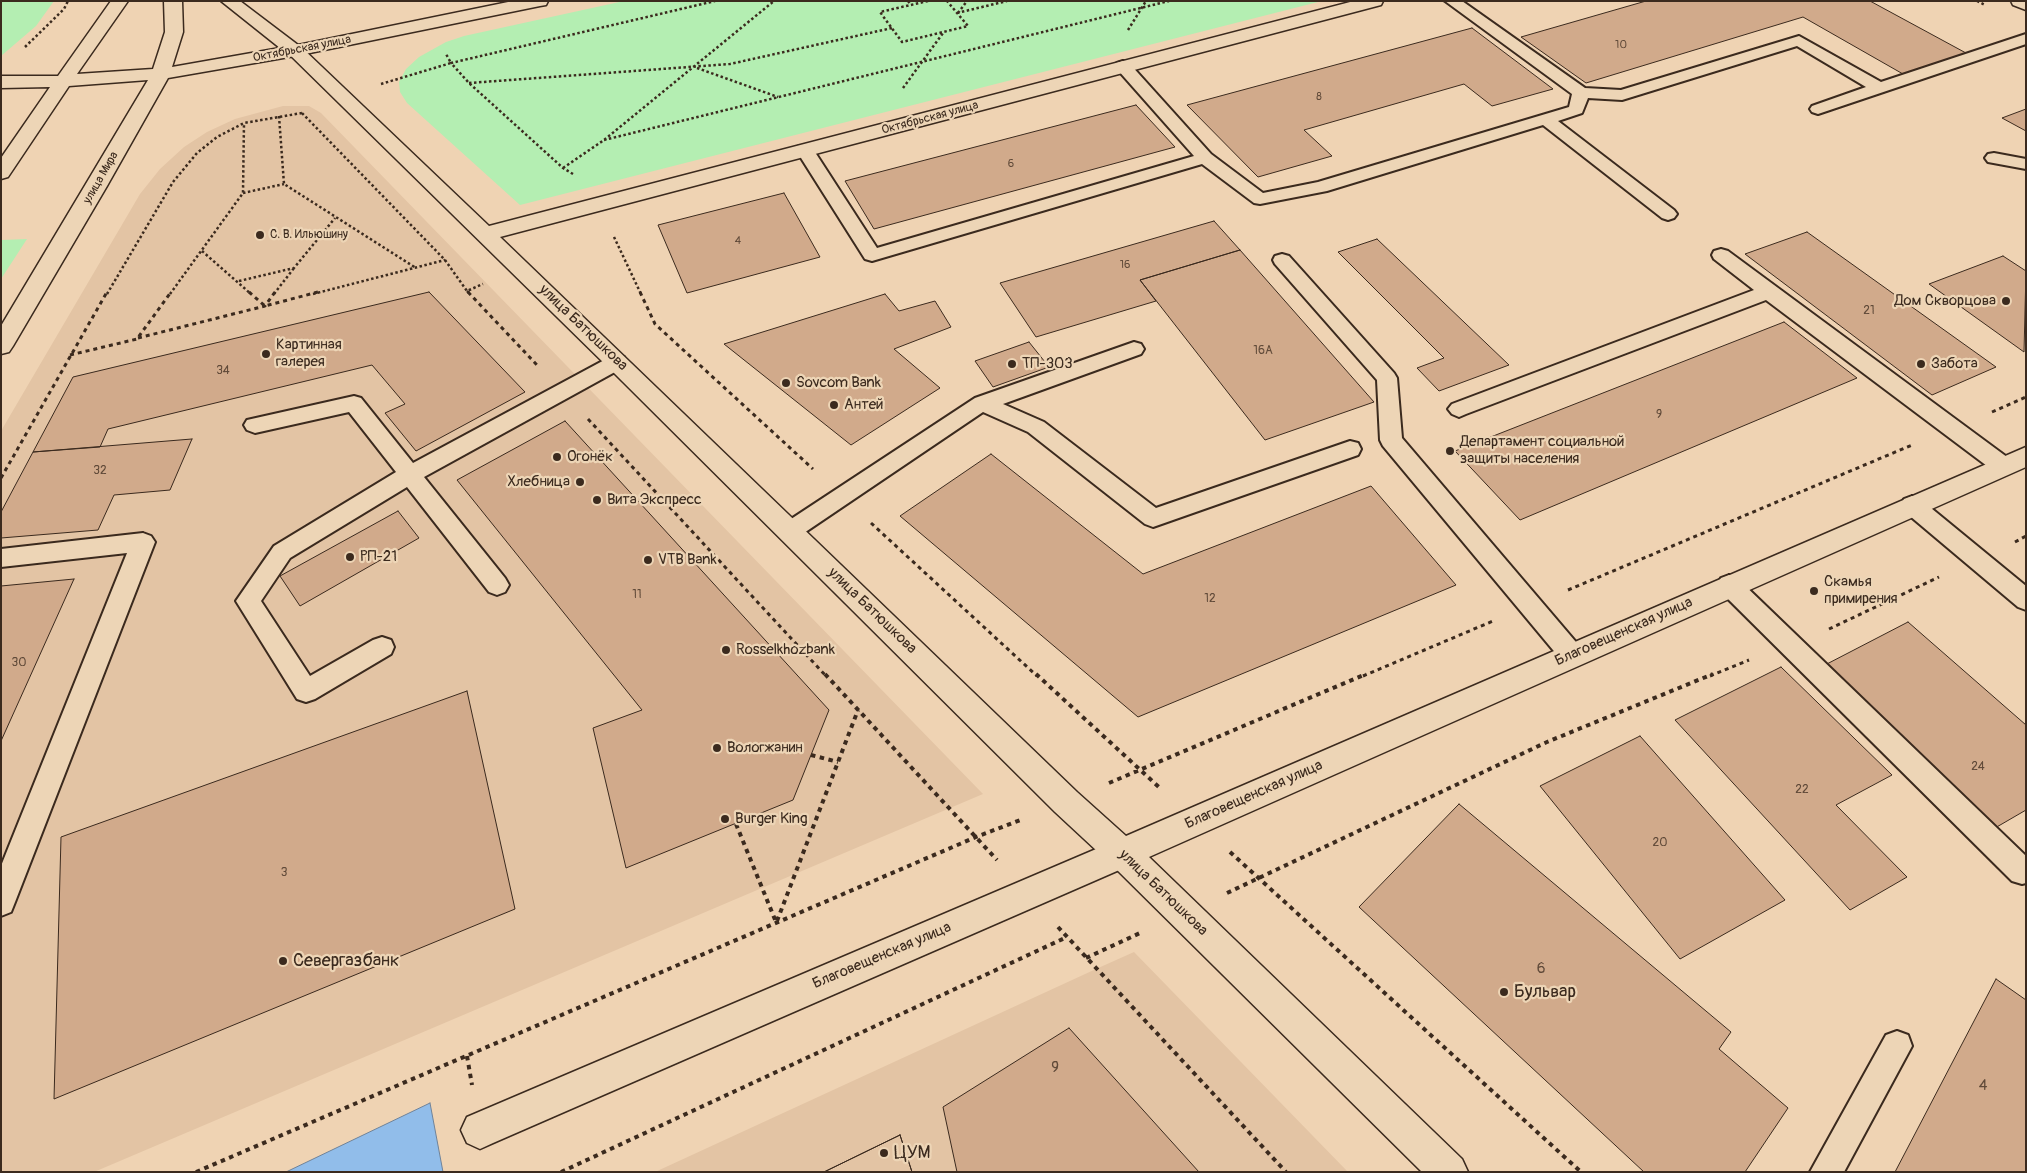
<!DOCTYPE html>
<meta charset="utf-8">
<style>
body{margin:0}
#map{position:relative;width:2027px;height:1173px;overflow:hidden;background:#efd3b3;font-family:Pangolin,sans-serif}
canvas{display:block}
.frame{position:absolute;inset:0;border:2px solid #3b2a1e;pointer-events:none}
</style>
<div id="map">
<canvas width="2027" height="1173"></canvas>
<div class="frame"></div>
</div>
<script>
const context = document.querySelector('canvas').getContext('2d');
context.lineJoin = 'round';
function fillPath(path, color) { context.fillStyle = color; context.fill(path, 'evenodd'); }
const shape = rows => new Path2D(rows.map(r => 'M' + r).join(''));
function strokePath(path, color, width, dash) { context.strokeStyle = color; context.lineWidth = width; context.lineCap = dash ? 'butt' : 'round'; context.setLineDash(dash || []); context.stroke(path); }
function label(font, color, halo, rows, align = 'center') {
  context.font = font + ' Pangolin,sans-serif'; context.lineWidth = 4.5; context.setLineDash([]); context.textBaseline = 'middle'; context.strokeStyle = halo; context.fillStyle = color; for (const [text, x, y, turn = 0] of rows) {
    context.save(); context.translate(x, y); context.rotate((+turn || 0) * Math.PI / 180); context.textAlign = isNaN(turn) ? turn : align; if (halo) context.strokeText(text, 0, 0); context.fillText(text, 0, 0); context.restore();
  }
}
const built = shape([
 [283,106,309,106,321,113,983,794,94,1172,1,1172,1,431,140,194,160,169,184,147,207,132,235,119],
 [1134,952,1348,1172,655,1172,1096,969]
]);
const green = shape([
 [1,1,54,1,36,26,1,56],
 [624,1,1322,1,520,205,407,103,400,92,399,82,406,69,419,57,446,42,464,36],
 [27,239,1,279,1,240]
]);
const water = shape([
 [430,1103,443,1172,286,1172,430,1103]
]);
const building = shape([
 [1646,1,1870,1,1966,53,1903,74,1803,17,1586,83,1521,37,1646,1],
 [1472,28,1553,89,1492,106,1464,84,1304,130,1332,156,1258,177,1187,105,1472,28],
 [1136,105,1175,147,874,229,845,181,1136,105],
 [2026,109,2026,131,2002,118,2026,109],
 [784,193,820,257,687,293,658,225,784,193],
 [1214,221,1240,250,1140,280,1156,301,1036,337,1000,283,1214,221],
 [1807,232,1996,367,1932,395,1745,254,1807,232],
 [1377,239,1509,365,1439,391,1417,368,1444,358,1338,252,1377,239],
 [1240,250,1374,402,1265,440,1140,280,1240,250],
 [2003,256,2026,271,2024,352,1929,284,2003,256],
 [429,292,525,392,416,451,385,413,405,404,372,365,108,429,100,447,33,452,73,377,429,292],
 [885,294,899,311,935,301,951,327,894,349,940,388,851,445,724,344,885,294],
 [1784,322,1857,378,1520,520,1455,451,1784,322],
 [1029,342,1049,367,993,387,975,361,1029,342],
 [565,421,829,710,793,800,626,868,593,728,642,710,457,480,565,421],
 [192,439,170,490,114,495,98,530,1,538,1,512,33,452,192,439],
 [991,454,1143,574,1371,486,1456,585,1138,717,900,516,991,454],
 [398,511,419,538,300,606,280,576,398,511],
 [74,579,1,741,1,586,74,579],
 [1908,622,2026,725,2026,810,1995,828,1823,666,1908,622],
 [1781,667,1892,775,1836,805,1907,877,1850,910,1675,720,1781,667],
 [467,691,515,909,54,1099,61,837,467,691],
 [1640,736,1785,900,1680,959,1540,786,1640,736],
 [1459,804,1731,1032,1719,1049,1788,1108,1745,1172,1644,1172,1359,907,1459,804],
 [1996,979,2026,1000,2026,1172,1895,1172,1996,979],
 [1069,1028,1199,1172,957,1172,943,1107,1069,1028],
 [900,1135,912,1172,824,1172,900,1135],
 [900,1135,912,1172,824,1172,900,1135]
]);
const pathFar2 = shape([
 [908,1,911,5],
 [928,1,880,12,902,42,968,26,947,1],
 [1977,1,1985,5],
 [957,13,1007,1],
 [958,13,967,1],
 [1128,30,1146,1],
 [25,47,64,9,68,1],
 [697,68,778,97],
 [469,83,730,64,892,28],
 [381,84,451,63,446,54],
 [903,88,943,33],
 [302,113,445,260,467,291,483,284],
 [279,116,284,184,416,268],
 [604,140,1169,1],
 [563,168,604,140,774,1],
 [573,174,563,168,469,83,451,63,715,1],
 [243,193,284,184],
 [614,237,641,294],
 [202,251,251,294],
 [239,281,294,268,335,218],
 [467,291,470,294],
 [107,294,173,182,197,153,217,137,244,123,302,113],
 [170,294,243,193,244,123],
 [274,294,294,268],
 [313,294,445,260]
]);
const pathFar1 = shape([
 [249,292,265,306,318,292],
 [468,292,537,365],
 [640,292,655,324,813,469],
 [138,338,265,306,275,292],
 [70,355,137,339,171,292],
 [1992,412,2026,397],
 [588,419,826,676],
 [1,478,107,292],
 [871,523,1037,676],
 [2015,542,2026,536],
 [1568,590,1912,445],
 [1829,629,1939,577],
 [1363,676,1493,621],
 [1710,676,1749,660]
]);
const path = shape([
 [825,674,997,860],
 [1036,674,1161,789],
 [811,755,838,762],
 [1109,783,1366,674],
 [736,824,776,922],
 [1230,852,1581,1172],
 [1227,893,1547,742,1713,674],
 [777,921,858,710],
 [1058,927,1286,1172],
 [1086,958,1140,933],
 [467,1056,472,1085],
 [196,1172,976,837,1023,819],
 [561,1172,1067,937]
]);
const service = shape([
 [1445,1,1462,1,1585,88,1621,90,1799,36,1881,82,2026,34,2026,44,1818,114,1812,112,1810,109,1812,106,1866,87,1797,46,1622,100,1588,98,1582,113,1558,121,1674,210,1677,214,1674,218,1668,220,1662,218,1543,125,1327,191,1260,204,1254,203,1202,164,872,261,865,259,796,150,799,146,811,146,877,248,1194,156,1117,69,1115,66,1117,63,1123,61,1129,63,1211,154,1263,193,1318,182,1569,107,1572,94,1445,1],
 [1994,153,2026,159,2026,169,1988,162,1985,158,1988,154,1994,153],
 [1721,249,1728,251,2011,460,2014,466,2011,472,2003,474,1995,472,1766,300,1466,414,1459,417,1452,414,1448,409,1452,404,1754,290,1714,259,1712,255,1714,251,1721,249],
 [1282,254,1289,256,1394,373,1397,378,1402,438,1581,648,1584,655,1581,662,1572,665,1563,662,1383,446,1380,440,1377,380,1275,264,1273,260,1275,256,1282,254],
 [1134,342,1141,344,1144,349,1141,354,1003,404,1044,422,1156,508,1350,441,1358,443,1361,449,1358,455,1153,527,1145,524,1028,432,983,412,798,537,790,540,782,537,779,531,782,525,975,398,1134,342],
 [617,355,624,357,627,362,624,367,424,477,505,578,509,585,505,592,497,595,489,592,407,487,290,558,261,601,310,676,373,640,382,637,391,640,394,647,391,654,315,699,306,702,297,699,236,601,274,546,396,472,349,412,255,433,247,430,244,425,247,420,354,396,361,398,413,463,610,357,617,355],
 [1912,496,1920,499,2026,586,2026,610,2018,607,1904,511,1901,505,1904,499,1912,496],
 [143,533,151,536,155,542,15,902,11,912,1,916,1,866,127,553,1,567,1,549,143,533],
 [1729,575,1737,578,2026,856,2026,883,2022,884,2012,881,1721,592,1717,585,1721,578,1729,575],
 [1897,1031,1908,1035,1912,1046,1844,1172,1810,1172,1886,1035,1897,1031]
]);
const pedestrian = shape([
 [1122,838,1133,842,1138,853,1133,864,493,1143,480,1149,467,1143,461,1130,467,1117,1122,838]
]);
const minor = shape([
 [1354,1,1383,1,1381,5,500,237,1077,792,1126,836,2026,447,2026,467,1149,857,1462,1159,1468,1172,1422,1172,1111,864,1055,812,609,368,286,51,289,47,295,46,301,47,489,226,1354,1],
 [2011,1,2026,1,2026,10,2013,5,2011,1]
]);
const secondary = shape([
 [111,1,128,1,77,74,153,69,165,32,164,1,182,1,183,32,172,67,280,48,221,1,240,1,298,45,513,1,548,1,546,5,540,6,295,56,168,78,107,186,13,346,9,352,1,354,1,326,148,80,69,86,8,177,1,179,1,158,50,87,1,88,1,76,58,76,111,1]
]);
const markers = [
 [260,235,5,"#3b2a1e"],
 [2006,301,5,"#3b2a1e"],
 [266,354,5,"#3b2a1e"],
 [1012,364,5,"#3b2a1e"],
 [1921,364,5,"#3b2a1e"],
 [786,383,5,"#3b2a1e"],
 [834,405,5,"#3b2a1e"],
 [1450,451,5,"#3b2a1e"],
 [557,457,5,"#3b2a1e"],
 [580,482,5,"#3b2a1e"],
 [597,500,5,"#3b2a1e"],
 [350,557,5,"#3b2a1e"],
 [648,560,5,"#3b2a1e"],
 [1814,591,5,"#3b2a1e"],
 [726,650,5,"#3b2a1e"],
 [717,748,5,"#3b2a1e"],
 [725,819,5,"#3b2a1e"],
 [283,961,5,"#3b2a1e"],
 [1504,992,5,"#3b2a1e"],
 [884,1153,5,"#3b2a1e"]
];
const farNumbernames = [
 ["10",1621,45],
 ["8",1319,97],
 ["6",1011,164],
 ["4",738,241],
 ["16",1125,265]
];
const farStreetnames = [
 ["Октябрьская улица",302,49,-11],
 ["Октябрьская улица",930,118,-15],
 ["улица Мира",101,178,-60]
];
const farPoinames = [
 ["С. В. Ильюшину",270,235]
];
const numberNames = [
 ["21",1869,311],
 ["16А",1263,351],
 ["34",223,371],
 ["9",1659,415],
 ["32",100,471],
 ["11",637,595],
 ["12",1210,599],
 ["30",19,663],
 ["24",1978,767],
 ["22",1802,790],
 ["20",1660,843],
 ["3",284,873]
];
const poiNames = [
 ["Дом Скворцова",1996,301,"right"],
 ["Картинная",276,345],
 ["галерея",276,362],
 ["ТП-303",1022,364],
 ["Забота",1931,364],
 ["Sovcom Bank",796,383],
 ["Антей",844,405],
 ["Департамент социальной",1460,442],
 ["защиты населения",1460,459],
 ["Огонёк",567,457],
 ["Хлебница",570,482,"right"],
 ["Вита Экспресс",607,500],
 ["РП-21",360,557],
 ["VTB Bank",658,560],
 ["Скамья",1824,582],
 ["примирения",1824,599],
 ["Rosselkhozbank",736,650],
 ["Вологжанин",727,748],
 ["Burger King",735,819]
];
const streetNames = [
 ["улица Батюшкова",583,328,44],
 ["улица Батюшкова",872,611,44],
 ["Благовещенская улица",1624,632,-24],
 ["Благовещенская улица",1254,795,-24],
 ["улица Батюшкова",1163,893,44],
 ["Благовещенская улица",882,956,-23]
];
const nearNumbernames = [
 ["6",1541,969],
 ["9",1055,1068],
 ["4",1983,1086]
];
const nearPoinames = [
 ["Севергазбанк",293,961],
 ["Бульвар",1514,992],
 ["ЦУМ",894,1153]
];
fillPath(built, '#e3c4a4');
fillPath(green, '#b4eeb2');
fillPath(water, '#91bdea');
strokePath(water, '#6f8298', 1);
fillPath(building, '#d1aa8b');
strokePath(building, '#3b2a1e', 1);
strokePath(service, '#3b2a1e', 4);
strokePath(pedestrian, '#3b2a1e', 3);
strokePath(minor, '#3b2a1e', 3);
strokePath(secondary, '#3b2a1e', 3);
strokePath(pathFar2, '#3b2a1e', 2.5, [2.5, 2.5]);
strokePath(pathFar1, '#3b2a1e', 3, [4, 4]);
strokePath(path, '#3b2a1e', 4, [4.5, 4.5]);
fillPath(service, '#edd5b6');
fillPath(pedestrian, '#edd5b6');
fillPath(minor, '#edd5b6');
fillPath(secondary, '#edd5b6');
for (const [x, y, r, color] of markers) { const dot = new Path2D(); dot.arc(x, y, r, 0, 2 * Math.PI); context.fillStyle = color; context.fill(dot); strokePath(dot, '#edd5b6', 2); }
label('11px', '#604a39', null, farNumbernames);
label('12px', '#3b2a1e', '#edd5b6', farStreetnames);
label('12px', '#3b2a1e', '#edd5b6', farPoinames, 'left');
label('12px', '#604a39', null, numberNames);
label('15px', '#3b2a1e', '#edd5b6', poiNames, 'left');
label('15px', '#3b2a1e', '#edd5b6', streetNames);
label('15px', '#604a39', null, nearNumbernames);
label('18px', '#3b2a1e', '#edd5b6', nearPoinames, 'left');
</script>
